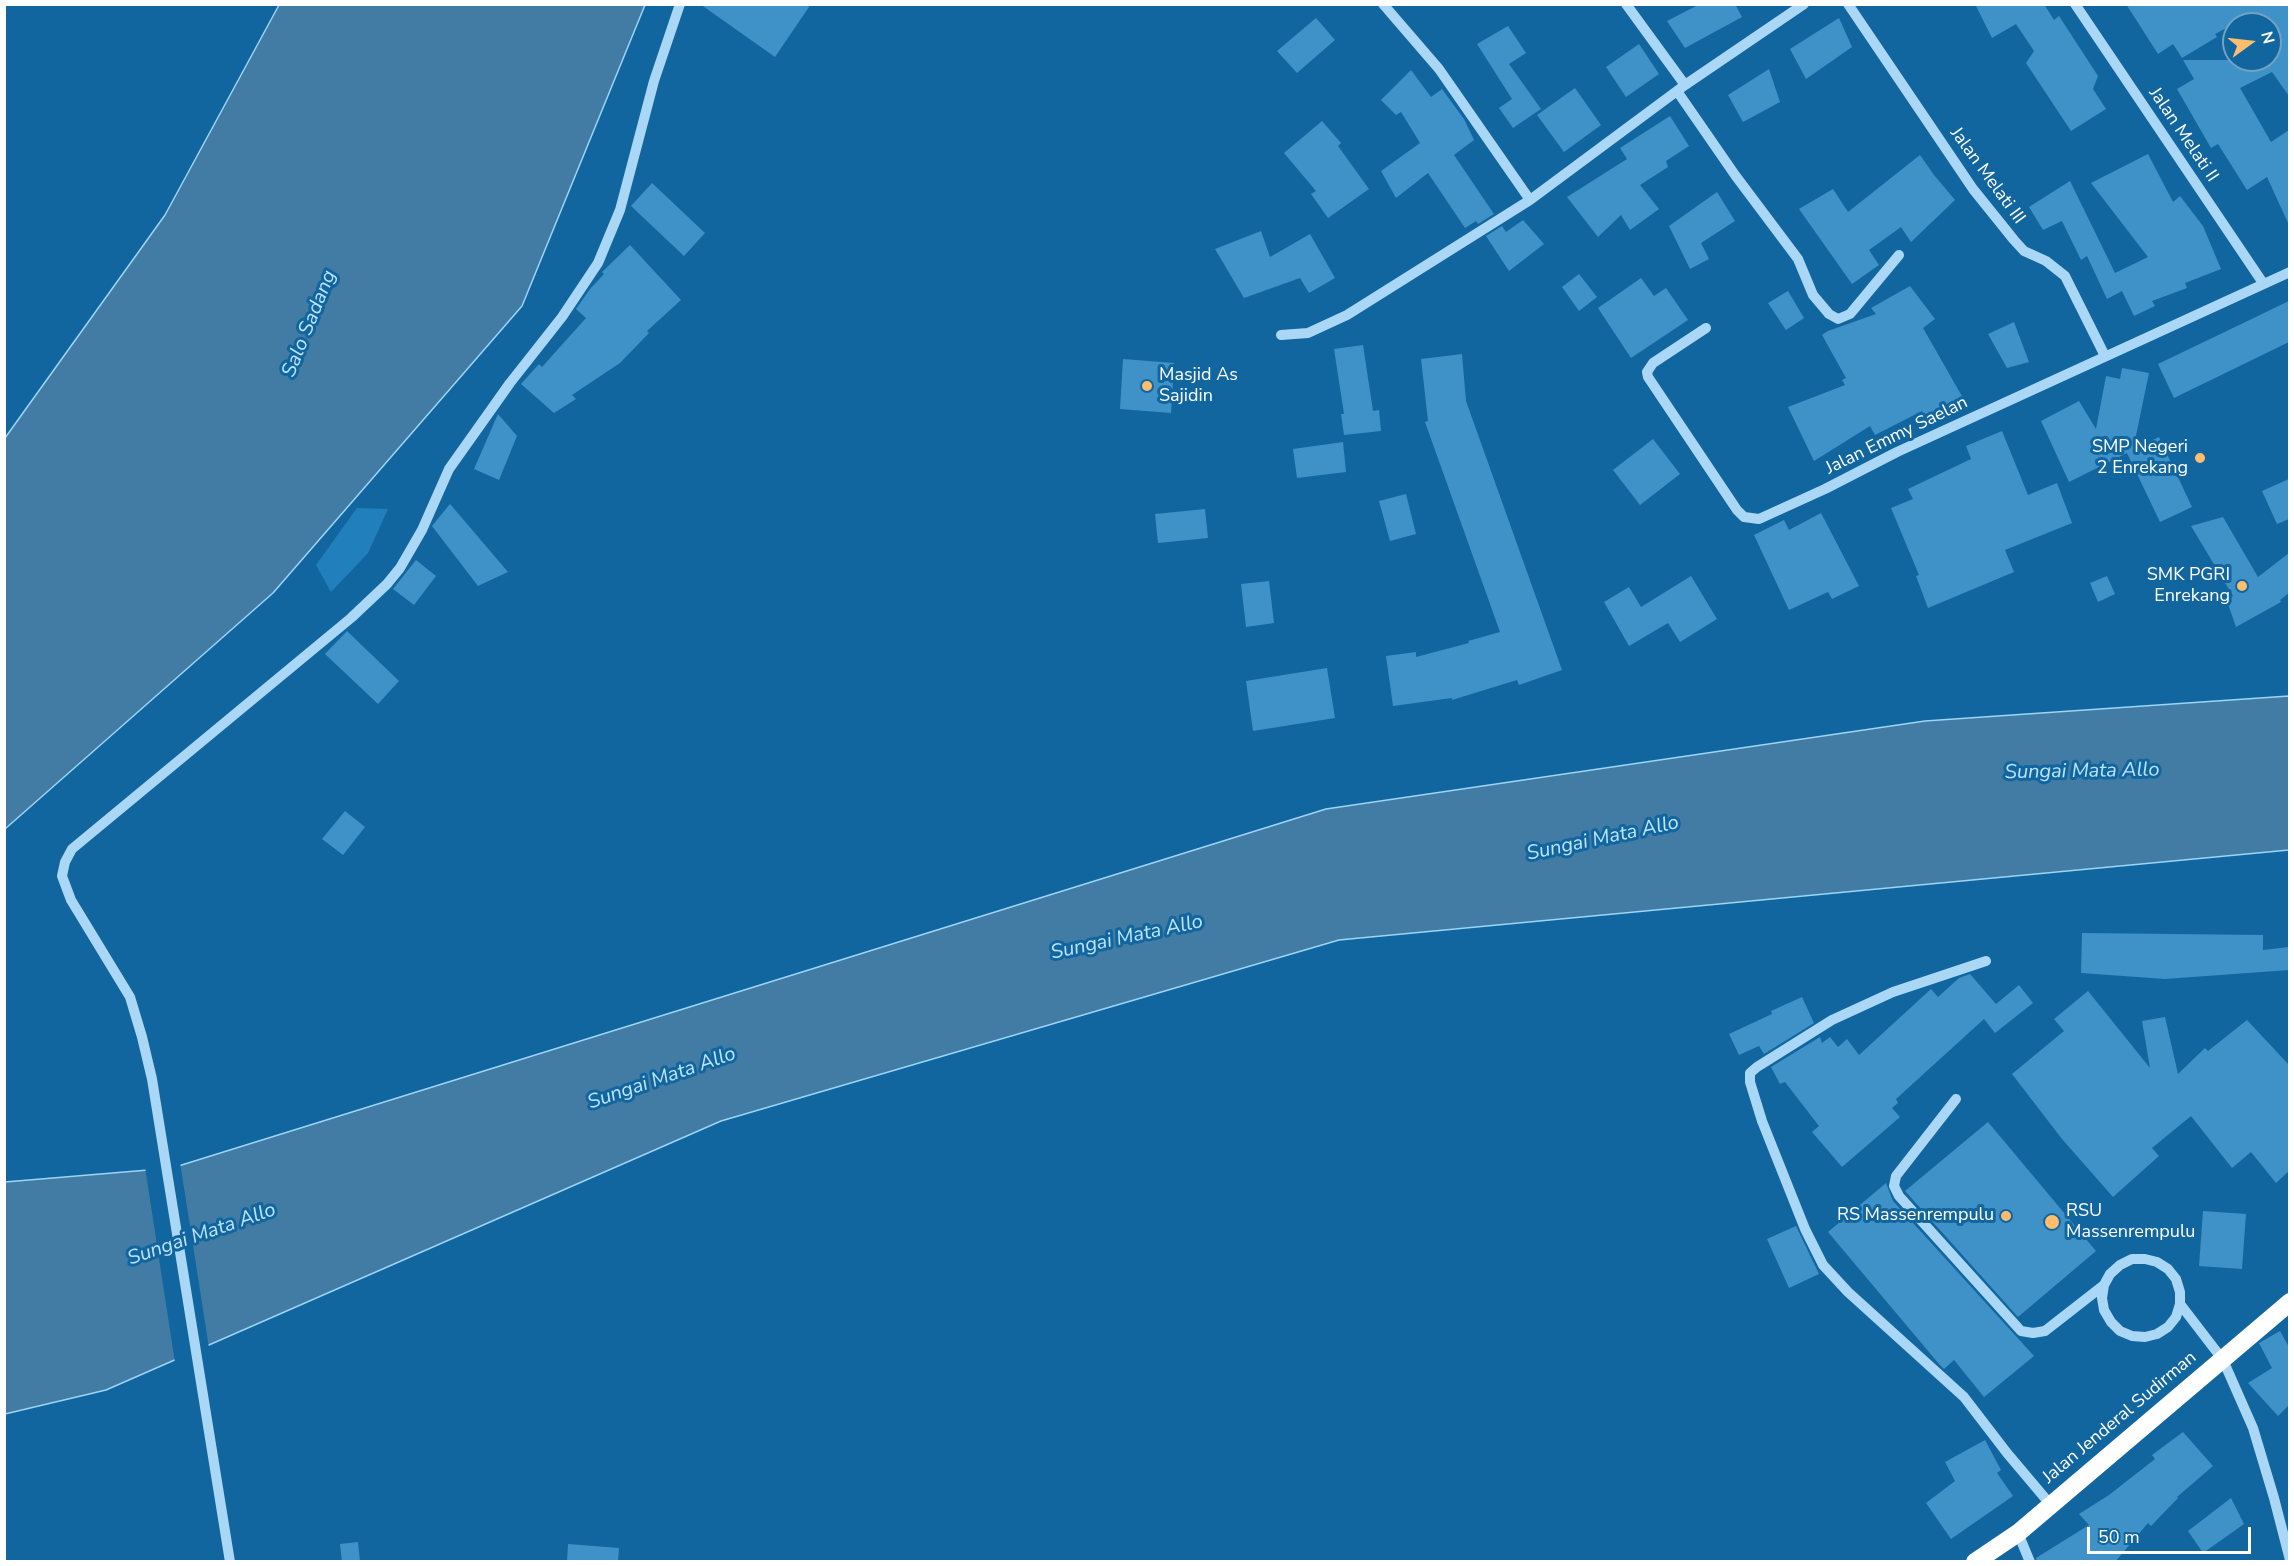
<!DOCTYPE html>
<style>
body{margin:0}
#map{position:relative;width:2294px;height:1566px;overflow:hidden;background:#12669f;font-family:"Nunito Sans",sans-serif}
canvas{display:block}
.frame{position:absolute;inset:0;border:6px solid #fff;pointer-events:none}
.north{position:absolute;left:2222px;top:12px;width:60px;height:60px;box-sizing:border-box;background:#12669f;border:2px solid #71a3c5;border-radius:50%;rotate:75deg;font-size:16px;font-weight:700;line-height:24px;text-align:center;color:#fff}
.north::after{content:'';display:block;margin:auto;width:21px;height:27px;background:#ffbd6d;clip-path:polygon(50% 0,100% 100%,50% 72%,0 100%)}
.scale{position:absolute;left:2087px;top:1527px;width:164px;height:27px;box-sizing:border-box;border:3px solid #fff;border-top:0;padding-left:8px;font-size:18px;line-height:21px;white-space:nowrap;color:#fff;-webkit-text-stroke:4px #12669f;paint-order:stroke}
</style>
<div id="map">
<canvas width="2294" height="1566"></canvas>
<div class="frame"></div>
<div class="north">N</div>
<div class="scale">50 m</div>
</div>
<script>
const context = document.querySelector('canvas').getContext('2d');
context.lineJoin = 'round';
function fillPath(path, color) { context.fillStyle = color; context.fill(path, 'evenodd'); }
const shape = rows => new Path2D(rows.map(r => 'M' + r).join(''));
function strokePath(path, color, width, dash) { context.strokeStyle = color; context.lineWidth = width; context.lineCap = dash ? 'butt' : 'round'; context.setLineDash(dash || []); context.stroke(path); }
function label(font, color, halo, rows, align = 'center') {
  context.font = font + ' "Nunito Sans",sans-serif'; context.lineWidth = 6; context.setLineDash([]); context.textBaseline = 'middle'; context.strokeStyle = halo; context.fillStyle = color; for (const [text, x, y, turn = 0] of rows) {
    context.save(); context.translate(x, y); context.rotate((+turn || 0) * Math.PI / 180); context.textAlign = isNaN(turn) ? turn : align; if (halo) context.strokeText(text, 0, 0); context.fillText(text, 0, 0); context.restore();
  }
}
const green = shape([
 [357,508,388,509,368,553,331,592,316,565]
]);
const water = shape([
 [279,5,645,5,522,306,273,593,5,829,5,438,165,215,279,5],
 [2289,696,2289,850,1339,940,721,1121,106,1390,5,1414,5,1182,172,1168,1326,809,1925,721,2289,696]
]);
const pier = shape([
 [180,1162,209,1348,175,1363,145,1167]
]);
const building = shape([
 [700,4,811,4,775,57],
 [1700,4,1735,4,1742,17,1685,48,1667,21],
 [1975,4,2044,4,2054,20,2059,16,2098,76,2093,89,2106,109,2071,131,2026,63,2034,51,2016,24,1992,38],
 [2126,4,2289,4,2289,96,2272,72,2240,88,2271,142,2289,130,2289,225,2267,177,2247,190,2218,144,2211,148,2177,89,2194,79,2183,60,2270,60,2270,24,2234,24,2215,34,2217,37,2182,58,2173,44,2158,54],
 [1316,18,1335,40,1297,73,1277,51],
 [1839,18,1852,47,1806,79,1790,49],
 [1508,26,1526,53,1509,64,1541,109,1513,128,1499,108,1512,99,1477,44],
 [1639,44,1659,74,1626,97,1606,67],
 [1769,69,1780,102,1743,122,1728,95],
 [1411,70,1431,97,1442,89,1464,119,1474,140,1454,155,1494,214,1478,224,1476,221,1465,228,1428,173,1396,198,1381,171,1420,143,1401,112,1396,115,1381,100],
 [1575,88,1601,125,1564,152,1537,115],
 [1670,116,1689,146,1666,161,1668,167,1640,185,1659,209,1630,230,1621,215,1598,237,1567,197,1627,159,1620,148],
 [1322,121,1341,143,1338,146,1369,189,1328,218,1311,194,1316,191,1284,153],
 [2148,154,2173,202,2180,196,2203,226,2221,269,2185,283,2187,288,2152,301,2155,306,2134,316,2122,291,2107,299,2087,256,2081,260,2062,221,2043,230,2029,207,2070,181,2115,273,2148,257,2091,183],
 [1920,155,1934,175,1955,200,1911,242,1901,227,1869,250,1879,265,1852,284,1799,209,1833,189,1848,212],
 [652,183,705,233,684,256,631,206],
 [1717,192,1735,221,1701,243,1709,259,1690,269,1669,226],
 [1523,220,1544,244,1509,271,1486,236,1502,226,1506,232],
 [1261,231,1270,257,1310,234,1335,278,1309,293,1300,278,1244,298,1215,249],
 [630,245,681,300,647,331,649,333,620,363,572,395,576,399,554,413,521,384,539,364,542,367,586,318,576,309,590,289,604,274,602,272],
 [1579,274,1597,297,1579,311,1562,287],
 [1641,278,1654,296,1666,288,1688,320,1631,358,1598,308],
 [1910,286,1935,319,1923,328,1963,398,1927,419,1922,411,1875,435,1870,426,1814,461,1788,407,1845,385,1842,380,1846,378,1822,335,1828,331,1876,314,1871,308],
 [1788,291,1804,318,1786,330,1768,303],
 [2289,301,2289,342,2174,398,2158,364],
 [2014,322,2029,362,2007,368,1988,334],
 [1363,345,1373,411,1379,410,1381,431,1344,435,1341,414,1344,414,1334,349],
 [1462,354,1466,401,1562,670,1519,685,1517,680,1452,700,1452,698,1393,706,1386,656,1416,652,1416,657,1469,643,1468,641,1500,632,1425,422,1428,421,1421,359],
 [1123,359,1174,363,1171,413,1120,409],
 [2122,368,2149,373,2133,450,2159,437,2192,507,2160,522,2127,453,2069,482,2041,421,2079,401,2096,429,2106,376,2120,379],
 [498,414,517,436,499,480,474,469],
 [2002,431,2028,495,2057,483,2072,523,2005,550,2014,572,1928,608,1916,576,1919,575,1891,508,1913,499,1908,489,1971,459,1966,446],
 [1653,439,1680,474,1640,505,1613,470],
 [1343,442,1346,472,1297,478,1293,449],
 [2289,479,2289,519,2277,524,2262,491],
 [1406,494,1416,534,1390,541,1379,501],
 [450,504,508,572,478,586,432,526],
 [1205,509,1208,538,1158,543,1155,514],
 [1821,513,1859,586,1832,599,1828,592,1789,610,1754,535,1784,520,1789,530],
 [2223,517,2258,577,2289,553,2289,593,2280,600,2281,602,2236,627,2227,601,2233,596,2191,526],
 [416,560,436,576,414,605,393,589],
 [1691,576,1717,619,1680,642,1668,623,1629,646,1604,602,1629,587,1641,607],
 [2107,576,2115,594,2098,602,2090,583],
 [1269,581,1274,623,1246,627,1241,584],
 [347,631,399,681,378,704,325,654],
 [1327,668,1335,718,1253,731,1246,681],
 [345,811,365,827,343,855,322,839],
 [2082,933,2263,935,2263,950,2289,947,2289,970,2165,979,2081,973],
 [1970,974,1996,1004,2019,985,2033,1003,1995,1033,1984,1019,1896,1099,1898,1103,1892,1108,1900,1117,1842,1167,1812,1132,1819,1126,1785,1082,1780,1084,1771,1067,1820,1037,1822,1043,1830,1037,1838,1047,1847,1039,1859,1055,1931,989,1938,997,1959,978],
 [2088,991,2150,1068,2142,1021,2165,1017,2178,1074,2205,1048,2208,1051,2247,1020,2289,1065,2289,1171,2276,1183,2251,1152,2232,1168,2191,1116,2152,1148,2159,1156,2113,1197,2062,1139,2012,1074,2064,1031,2054,1019],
 [1802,997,1814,1023,1764,1054,1759,1046,1739,1055,1729,1034,1772,1014,1771,1011],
 [1988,1122,2096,1251,2018,1317,1905,1191],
 [1886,1183,1893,1201,2034,1356,1984,1397,1954,1360,1944,1369,1939,1364,1828,1232],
 [2203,1211,2246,1214,2242,1269,2199,1266],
 [1796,1226,1819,1274,1789,1288,1767,1239],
 [2280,1331,2289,1347,2289,1405,2278,1416,2248,1383,2272,1368,2259,1343],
 [2183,1432,2213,1466,2177,1497,2178,1498,2151,1526,2148,1523,2115,1562,2037,1562,2036,1558,2089,1525,2079,1514,2109,1495,2155,1459,2152,1455],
 [1985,1440,2001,1470,1997,1473,2013,1496,1951,1539,1926,1503,1955,1481,1945,1462],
 [2231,1498,2244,1524,2203,1553,2188,1531],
 [358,1542,360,1562,342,1562,340,1544],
 [568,1544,619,1548,618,1562,567,1562]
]);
const minor = shape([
 [1383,4,1439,69,1530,200,1685,85,1804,4],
 [1626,4,1685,85],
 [1848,4,1973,189,2014,240,2024,251,2046,261,2065,276,2105,356],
 [2075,4,2263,283],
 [1677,91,1735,175,1798,259,1813,295,1829,314,1838,319,1850,314,1899,255],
 [1706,328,1653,363,1647,372,1648,377,1737,510,1744,517,1759,519,1825,489,1897,452,2290,272],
 [1281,335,1308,333,1347,315,1530,200],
 [1986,961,1893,992,1832,1020,1757,1067,1750,1073,1750,1082,1762,1121,1805,1229,1823,1265,1848,1292,1964,1397,2007,1453,2050,1504],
 [1956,1099,1896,1176,1894,1186,1899,1196,2021,1331,2033,1333,2045,1331,2104,1285],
 [2180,1304,2176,1317,2168,1327,2157,1334,2145,1337,2132,1336,2120,1331,2111,1322,2104,1310,2102,1298,2104,1285,2110,1274,2120,1265,2132,1259,2145,1259,2157,1262,2168,1269,2176,1279,2180,1292,2180,1304,2223,1360,2253,1428,2274,1498,2290,1560],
 [2018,1533,2030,1562],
 [230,1562,152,1079,142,1037,130,997,71,900,62,876,65,862,72,849,351,618,387,584,400,568,422,530,449,469,510,383,562,317,598,263,620,210,654,81,680,4]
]);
const highway = shape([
 [1975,1562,2018,1533,2290,1302]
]);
const markers = [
 [1147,386,6,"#ffbd6d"],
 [2200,458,6,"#ffbd6d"],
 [2242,586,6,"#ffbd6d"],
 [2006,1216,6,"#ffbd6d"],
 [2052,1222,8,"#ffbd6d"]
];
const streetNames = [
 ["Jalan Melati II",2183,135,56],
 ["Jalan Melati III",1987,176,54],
 ["Jalan Emmy Saelan",1897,436,-26],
 ["Jalan Jenderal Sudirman",2120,1418,-40]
];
const poiNames = [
 ["Masjid As",1159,376,"left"],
 ["Sajidin",1159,397,"left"],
 ["SMP Negeri",2188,448],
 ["2 Enrekang",2188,469],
 ["SMK PGRI",2230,576],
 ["Enrekang",2230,597],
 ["RSU",2066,1212,"left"],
 ["Massenrempulu",2066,1233,"left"],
 ["RS Massenrempulu",1994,1216]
];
const waterNames = [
 ["Salo Sadang",310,324,-68],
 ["Sungai Mata Allo",2082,772,-1],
 ["Sungai Mata Allo",1603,839,-12],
 ["Sungai Mata Allo",1127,938,-12],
 ["Sungai Mata Allo",662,1079,-19],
 ["Sungai Mata Allo",202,1235,-19]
];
fillPath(green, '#2180bc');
fillPath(water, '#427ca4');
strokePath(water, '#9bd5f8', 1.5);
fillPath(pier, '#12669f');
fillPath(building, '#3f92c7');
strokePath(minor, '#a9d7f5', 10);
strokePath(highway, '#fff', 18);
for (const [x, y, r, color] of markers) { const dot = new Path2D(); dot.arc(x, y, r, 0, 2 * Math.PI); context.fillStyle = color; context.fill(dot); strokePath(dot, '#12669f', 2); }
label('18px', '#fff', '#12669f', streetNames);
label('18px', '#fff', '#12669f', poiNames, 'right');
label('italic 20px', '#bde4fb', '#12669f', waterNames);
</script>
